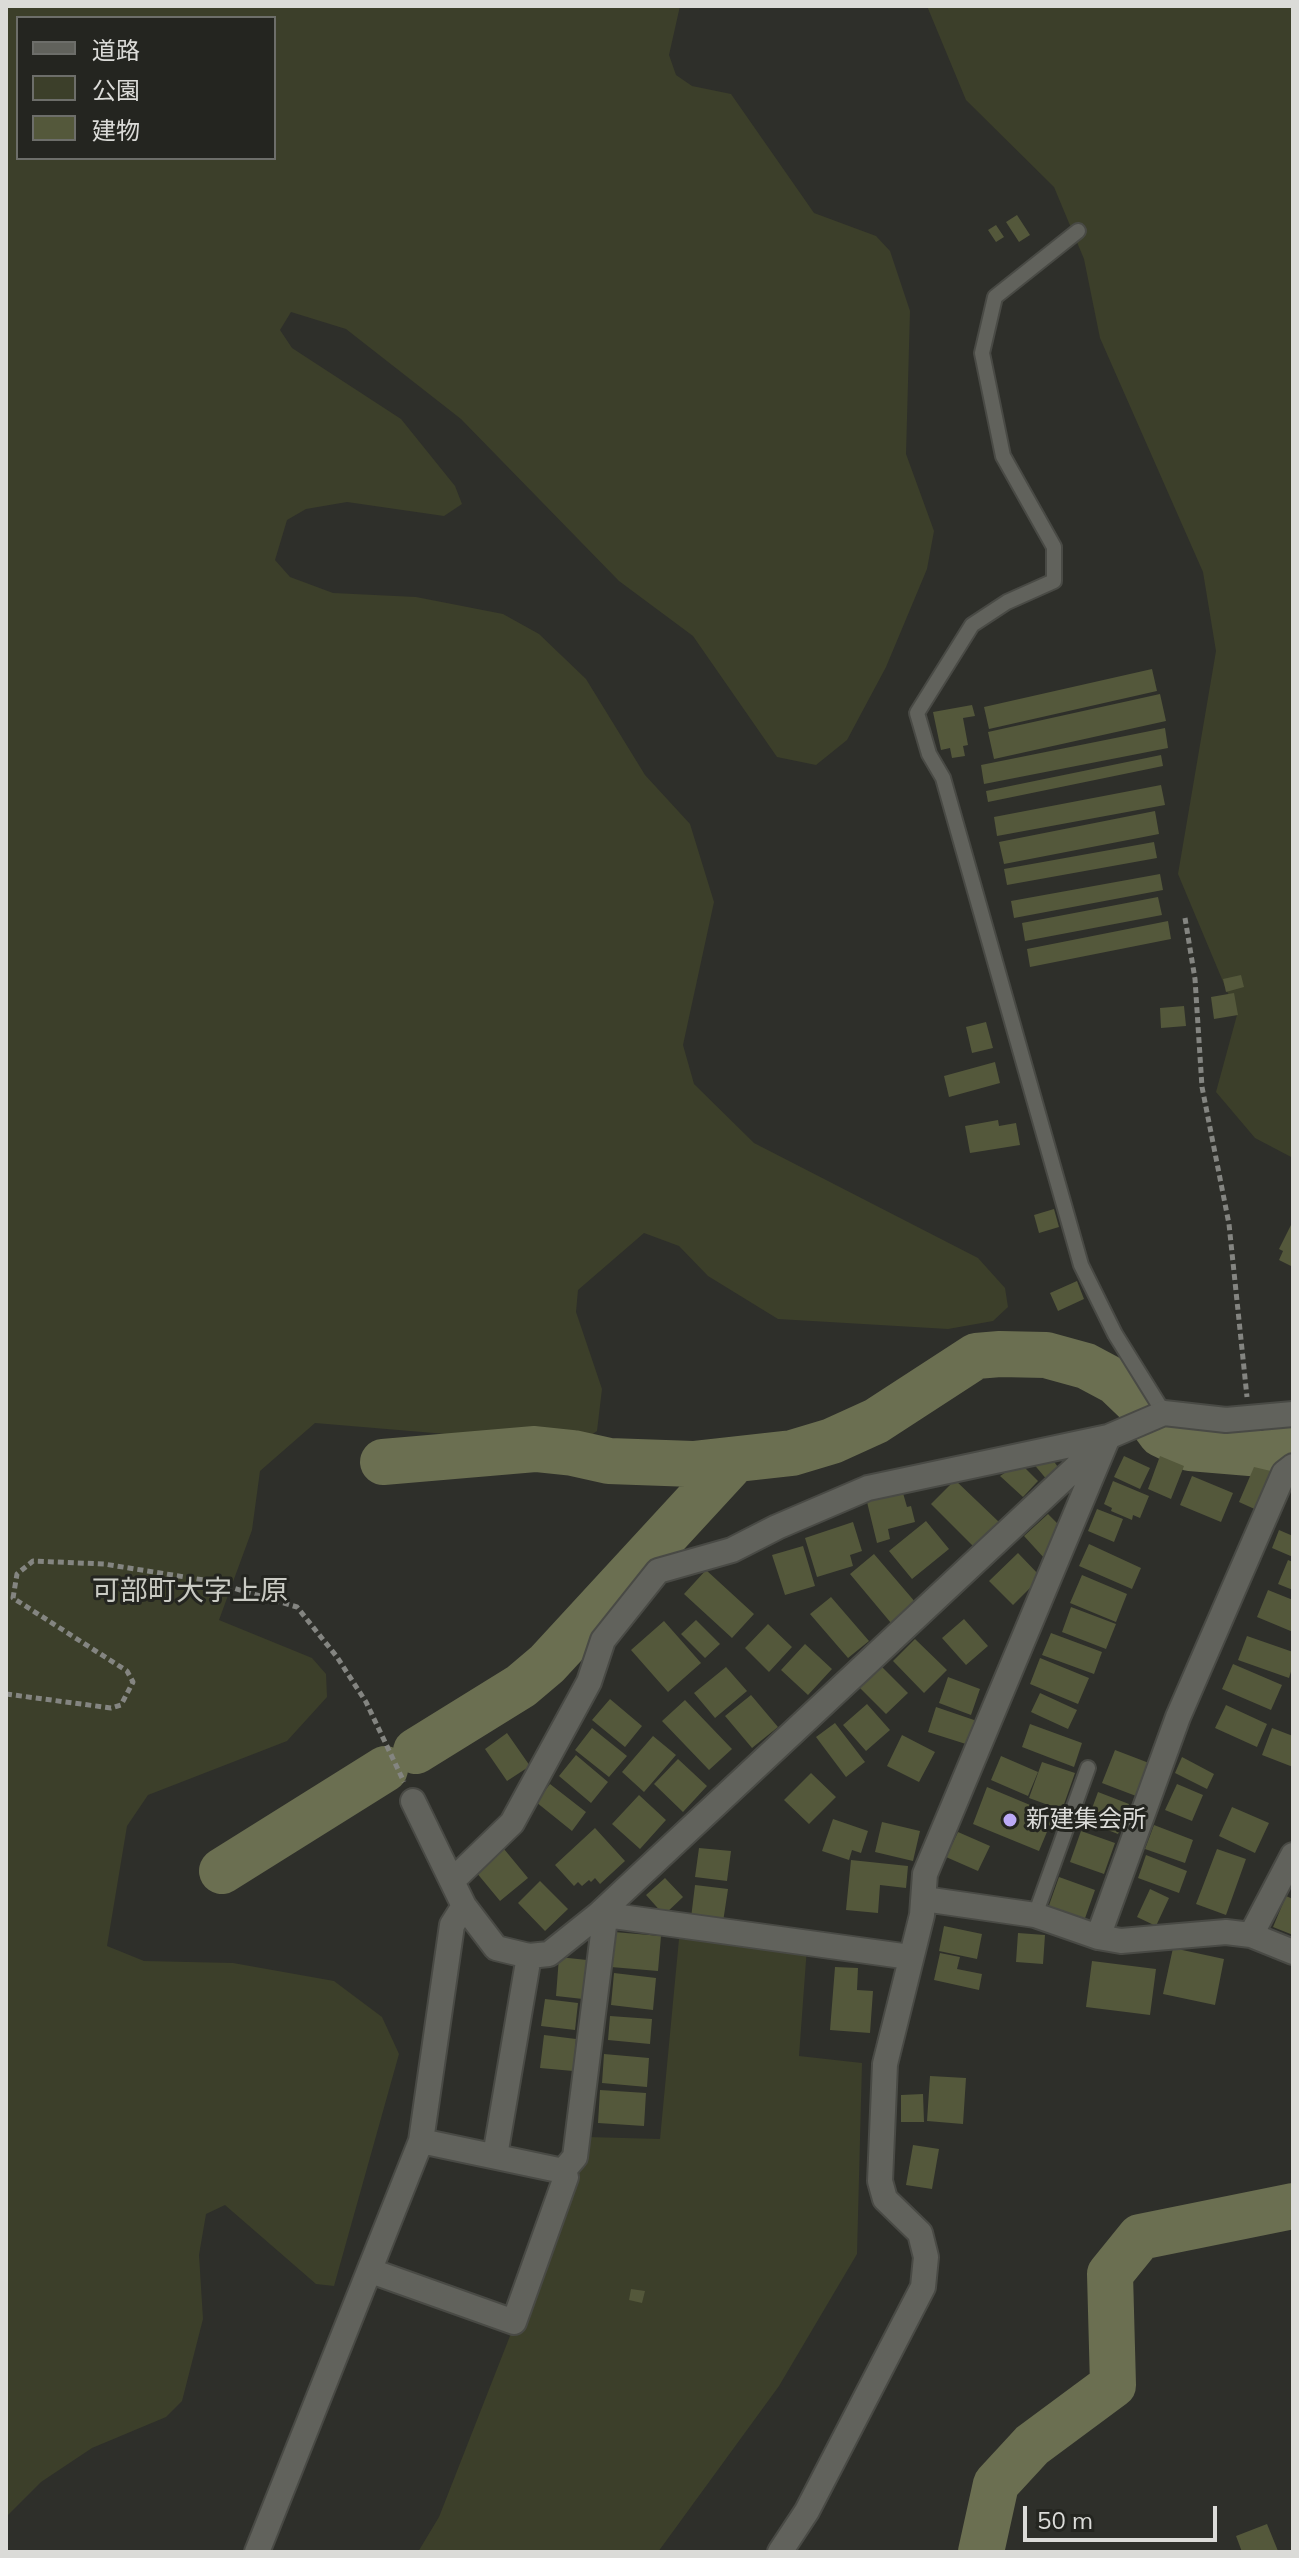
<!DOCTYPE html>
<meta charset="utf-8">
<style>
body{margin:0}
#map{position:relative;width:1299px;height:2558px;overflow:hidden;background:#2e2f2a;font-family:Mulish,"Noto Sans JP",sans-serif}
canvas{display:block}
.frame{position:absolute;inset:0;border:8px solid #dbdbd8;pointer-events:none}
.legend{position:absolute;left:16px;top:16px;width:260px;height:144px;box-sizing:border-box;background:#242520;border:2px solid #6d6e6a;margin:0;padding:10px 14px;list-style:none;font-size:24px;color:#dbdbd8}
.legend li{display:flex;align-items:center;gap:16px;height:40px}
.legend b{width:40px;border:2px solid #6d6e6a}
.scale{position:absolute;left:1023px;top:2506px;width:194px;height:36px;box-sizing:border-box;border:4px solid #dbdbd8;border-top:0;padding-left:10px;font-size:24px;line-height:28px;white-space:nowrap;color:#dbdbd8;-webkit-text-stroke:6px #242520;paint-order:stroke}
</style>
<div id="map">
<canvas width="1299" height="2558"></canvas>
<div class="frame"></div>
<ul class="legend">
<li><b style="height:10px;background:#61625c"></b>道路</li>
<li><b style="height:22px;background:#3c3f2a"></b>公園</li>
<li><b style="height:22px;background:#54583b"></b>建物</li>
</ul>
<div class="scale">50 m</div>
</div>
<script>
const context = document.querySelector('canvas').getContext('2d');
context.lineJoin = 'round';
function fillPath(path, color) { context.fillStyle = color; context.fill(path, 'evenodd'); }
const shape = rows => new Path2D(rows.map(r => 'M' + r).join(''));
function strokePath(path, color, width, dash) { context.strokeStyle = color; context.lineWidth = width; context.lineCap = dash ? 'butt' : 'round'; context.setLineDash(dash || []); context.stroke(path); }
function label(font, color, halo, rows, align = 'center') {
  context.font = font + ' Mulish,"Noto Sans JP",sans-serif'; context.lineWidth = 6; context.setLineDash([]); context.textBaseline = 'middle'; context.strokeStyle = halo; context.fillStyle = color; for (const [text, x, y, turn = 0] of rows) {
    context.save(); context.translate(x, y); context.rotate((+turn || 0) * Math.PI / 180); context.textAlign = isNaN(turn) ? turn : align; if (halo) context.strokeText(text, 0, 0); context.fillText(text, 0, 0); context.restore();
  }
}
const green = shape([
 [6,6,680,6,669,55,676,75,692,86,731,94,814,213,876,236,890,251,910,311,906,454,934,531,927,569,886,667,847,740,816,765,777,757,693,636,619,581,461,419,346,329,291,312,280,330,292,348,401,419,455,486,462,504,444,516,347,502,306,509,287,520,275,560,290,577,333,593,416,597,503,614,539,634,586,679,645,775,690,824,714,902,683,1045,694,1084,754,1143,978,1258,1005,1288,1008,1307,993,1321,948,1329,778,1319,708,1276,679,1246,644,1233,578,1290,576,1312,602,1389,597,1431,577,1445,315,1423,260,1471,252,1530,219,1620,312,1658,326,1674,327,1697,287,1741,148,1795,127,1826,107,1946,144,1961,233,1963,334,1981,382,2017,399,2054,334,2286,316,2284,225,2205,206,2214,199,2255,203,2319,182,2401,166,2417,92,2448,41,2482,6,2517],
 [18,18,274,18,274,158,18,158],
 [927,6,1293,6,1293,1158,1255,1138,1216,1092,1237,1015,1178,874,1216,651,1203,572,1100,338,1084,259,1054,187,966,100],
 [679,1939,807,1947,799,2056,862,2063,857,2254,779,2386,658,2552,418,2552,439,2517,588,2137,660,2139]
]);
const river = shape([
 [383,1462,535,1449,573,1453,609,1461,693,1464,792,1453,832,1441,876,1421,976,1356,1000,1354,1046,1355,1086,1366,1116,1382,1138,1403,1161,1434,1190,1448,1262,1454,1273,1452,1293,1437],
 [416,1751,521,1686,547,1664,735,1460],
 [222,1871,385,1769],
 [981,2552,996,2484,1032,2445,1113,2385,1110,2274,1140,2237,1293,2206]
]);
const building = shape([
 [1017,215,1030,235,1019,242,1006,222],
 [996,225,1004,237,996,242,988,230],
 [1152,669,1157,691,989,729,984,707],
 [1160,694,1166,721,994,759,988,732],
 [972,705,975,716,963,718,968,745,963,746,965,756,952,758,950,748,941,750,933,712],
 [1165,728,1168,748,984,784,981,765],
 [1161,755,1163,766,988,802,986,791],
 [1161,785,1165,805,997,836,994,817],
 [1155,811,1159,834,1004,864,999,842],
 [1154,842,1157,858,1007,885,1004,869],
 [1160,874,1163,890,1014,918,1011,901],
 [1158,897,1162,915,1025,941,1022,923],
 [1168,921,1171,939,1030,967,1027,949],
 [1241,975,1244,987,1226,992,1223,979],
 [1234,993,1238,1015,1214,1019,1211,997],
 [1184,1006,1186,1026,1161,1028,1160,1008],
 [986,1022,993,1048,972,1053,966,1027],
 [995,1062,1000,1083,949,1097,944,1076],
 [998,1120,999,1126,1016,1123,1020,1145,970,1153,965,1126],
 [1054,1209,1059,1227,1039,1233,1034,1215],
 [1293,1221,1293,1267,1279,1260,1283,1251,1279,1249],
 [1077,1281,1084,1299,1058,1311,1050,1293],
 [1049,1455,1061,1471,1048,1481,1032,1462],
 [1124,1456,1150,1468,1140,1489,1114,1477],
 [1160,1456,1184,1466,1171,1499,1148,1489],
 [1020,1463,1038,1481,1023,1497,1000,1476],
 [1254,1467,1275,1472,1259,1511,1239,1502],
 [1192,1476,1233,1493,1221,1522,1180,1505],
 [955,1480,999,1522,974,1547,931,1504],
 [1113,1481,1149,1496,1140,1518,1133,1515,1132,1520,1111,1511,1112,1508,1104,1504],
 [903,1493,907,1507,911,1506,915,1522,888,1529,890,1539,877,1543,867,1502],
 [1097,1509,1123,1519,1114,1542,1088,1531],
 [1048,1514,1060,1526,1045,1559,1024,1536],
 [926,1521,949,1549,912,1579,889,1551],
 [853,1522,862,1551,850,1555,853,1566,817,1577,805,1538],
 [1279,1530,1293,1536,1293,1557,1272,1548],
 [1089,1544,1141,1568,1132,1589,1079,1566],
 [803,1546,815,1586,785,1595,772,1555],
 [1018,1553,1041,1577,1013,1605,989,1581],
 [874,1554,916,1603,891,1623,850,1574],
 [1288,1560,1293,1562,1293,1590,1278,1584],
 [706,1570,754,1614,732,1638,684,1594],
 [1082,1575,1127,1594,1116,1622,1070,1603],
 [1268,1590,1293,1600,1293,1632,1257,1617],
 [831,1597,869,1641,848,1658,810,1614],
 [1071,1607,1116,1624,1106,1649,1062,1632],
 [964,1619,988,1646,966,1665,942,1638],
 [696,1620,720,1644,705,1658,681,1634],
 [664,1621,701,1663,668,1692,631,1650],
 [768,1624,792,1647,769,1672,745,1648],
 [1051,1633,1102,1652,1094,1674,1042,1655],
 [1247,1636,1293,1652,1293,1665,1289,1678,1238,1660],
 [915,1639,947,1670,924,1693,893,1661],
 [805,1644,832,1669,808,1695,781,1670],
 [1040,1658,1089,1678,1078,1704,1030,1684],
 [1233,1664,1282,1685,1271,1710,1222,1689],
 [881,1666,908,1693,886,1714,859,1687],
 [726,1667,747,1691,715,1718,694,1693],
 [948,1677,980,1689,971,1715,939,1703],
 [1040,1693,1077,1710,1068,1729,1031,1712],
 [751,1695,778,1727,752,1748,725,1716],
 [610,1699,642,1726,625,1747,592,1720],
 [685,1700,732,1749,709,1770,662,1721],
 [867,1704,890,1730,866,1751,843,1725],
 [1226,1705,1267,1724,1257,1747,1215,1728],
 [936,1707,977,1721,969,1745,928,1732],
 [835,1723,865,1762,846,1777,816,1737],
 [1030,1724,1082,1743,1074,1767,1022,1747],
 [592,1728,627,1756,609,1777,575,1750],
 [1272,1728,1293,1736,1293,1767,1262,1755],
 [507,1733,530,1766,507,1781,485,1749],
 [902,1735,935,1752,919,1782,887,1766],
 [653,1736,676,1755,644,1792,622,1772],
 [1115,1750,1149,1763,1136,1796,1102,1783],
 [576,1755,608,1782,591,1803,559,1776],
 [1001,1756,1038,1772,1028,1796,991,1780],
 [1182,1757,1214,1774,1207,1789,1175,1773],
 [678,1759,707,1786,683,1812,654,1784],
 [1042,1762,1075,1773,1062,1810,1029,1798],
 [811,1773,836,1797,809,1824,784,1800],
 [550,1784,586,1812,572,1831,536,1802],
 [1177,1784,1203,1795,1192,1821,1165,1810],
 [987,1787,1054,1815,1039,1851,973,1824],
 [1098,1792,1129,1804,1118,1834,1087,1822],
 [639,1795,666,1820,640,1849,612,1824],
 [1232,1807,1269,1823,1255,1853,1219,1836],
 [833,1819,868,1831,861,1853,852,1850,849,1860,822,1851],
 [882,1822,920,1831,913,1861,875,1852],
 [1154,1825,1193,1840,1185,1863,1145,1849],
 [595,1828,625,1861,600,1884,595,1878,591,1882,589,1880,582,1886,578,1882,574,1886,555,1865],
 [1081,1831,1115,1843,1104,1874,1070,1862],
 [958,1832,990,1846,978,1871,946,1857],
 [699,1848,731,1851,727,1881,695,1877],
 [504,1849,528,1878,500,1901,476,1872],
 [1217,1849,1246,1859,1226,1915,1196,1904],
 [1146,1855,1187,1871,1179,1893,1138,1878],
 [851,1860,908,1866,906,1888,880,1885,878,1913,846,1910],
 [1059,1877,1095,1890,1083,1924,1047,1911],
 [665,1878,683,1897,664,1915,646,1895],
 [540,1881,568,1909,545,1931,518,1903],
 [695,1885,728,1889,723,1922,691,1918],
 [1150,1889,1169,1898,1156,1926,1137,1917],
 [1286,1896,1293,1899,1293,1935,1273,1927],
 [944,1926,982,1934,977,1959,939,1951],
 [614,1932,661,1936,658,1971,611,1967],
 [1018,1933,1045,1935,1043,1964,1016,1962],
 [1173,1948,1224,1959,1215,2005,1163,1994],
 [940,1953,960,1957,957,1969,982,1974,979,1990,934,1980],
 [559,1957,587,1960,583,1999,556,1996],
 [1092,1961,1156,1969,1150,2015,1086,2007],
 [835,1967,858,1968,857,1990,873,1991,870,2033,830,2030],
 [614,1973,656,1978,653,2010,611,2005],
 [545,1999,578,2003,575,2030,541,2026],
 [610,2016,652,2019,650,2044,608,2040],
 [544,2035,576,2039,573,2071,540,2068],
 [604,2054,649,2058,647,2087,602,2083],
 [930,2076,966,2078,963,2124,927,2121],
 [600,2090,646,2093,644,2126,598,2123],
 [923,2094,924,2122,901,2122,901,2095],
 [913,2145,939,2149,932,2189,906,2185],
 [631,2289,645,2291,642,2303,629,2300],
 [1267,2524,1278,2551,1242,2552,1236,2536]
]);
const path = shape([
 [1185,918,1195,979,1202,1087,1229,1224,1247,1397],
 [6,1694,111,1708,121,1705,133,1682,127,1671,13,1598,17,1574,33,1561,104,1564,210,1581,297,1607,337,1657,366,1702,404,1782]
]);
const lane = shape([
 [1078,231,995,297,982,353,1003,456,1054,547,1054,581,1007,602,972,625,917,713,929,754,943,778,1081,1265,1115,1334,1164,1413],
 [1035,1915,1088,1768]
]);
const street = shape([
 [413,1801,464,1906,496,1948,529,1956,549,1954,599,1914,1101,1444],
 [452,1881,512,1823,589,1682,603,1640,658,1571,732,1550,777,1527,868,1488,1108,1437,1164,1413,1226,1420,1293,1414],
 [923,1904,931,1900,1035,1915,1098,1937,1121,1941,1226,1932,1251,1935,1293,1952],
 [599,1914,910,1957],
 [1251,1935,1293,1855],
 [1098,1937,1178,1717,1284,1473,1293,1466],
 [495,2156,529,1956],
 [563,2171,575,2157,604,1926,599,1914],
 [371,2271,514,2322,566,2177,563,2171,421,2141],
 [257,2552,421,2141,452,1925,464,1906],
 [780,2552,807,2511,923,2287,926,2257,920,2233,885,2199,880,2181,885,2064,922,1915,925,1874,1108,1437]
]);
const markers = [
 [1010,1820,8,"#bcaaf6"]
];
const poiNames = [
 ["新建集会所",1026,1820]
];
const quarterNames = [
 ["可部町大字上原",190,1592]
];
fillPath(green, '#3c3f2a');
strokePath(river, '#6b6f51', 46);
fillPath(building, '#54583b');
strokePath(lane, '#494a45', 18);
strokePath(street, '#494a45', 28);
strokePath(path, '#848581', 5, [6, 4]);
strokePath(lane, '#61625c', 14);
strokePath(street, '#61625c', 24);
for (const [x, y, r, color] of markers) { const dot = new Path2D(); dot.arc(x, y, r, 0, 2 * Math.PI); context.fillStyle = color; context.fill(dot); strokePath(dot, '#242520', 3); }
label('24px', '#dbdbd8', '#242520', poiNames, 'left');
label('28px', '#cacbc4', '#242520', quarterNames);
</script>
